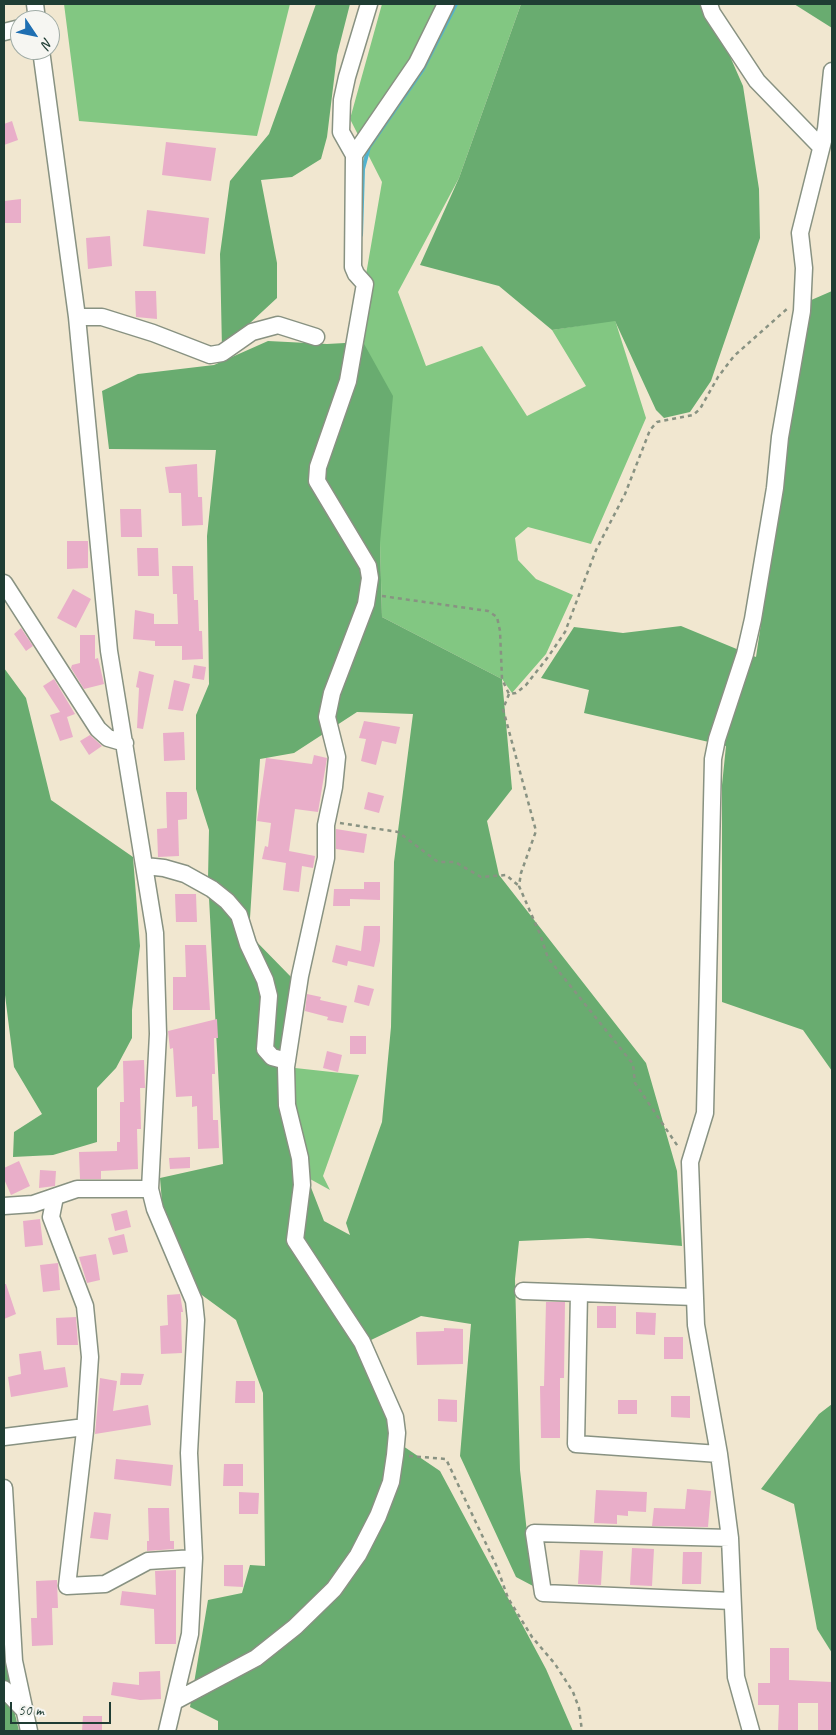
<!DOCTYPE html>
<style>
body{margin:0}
#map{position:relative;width:836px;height:1735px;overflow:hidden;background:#f1e7d0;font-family:Caveat,sans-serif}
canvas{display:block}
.frame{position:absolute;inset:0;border:5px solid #1f3d34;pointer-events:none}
.north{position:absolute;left:10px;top:10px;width:50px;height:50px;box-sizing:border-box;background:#f6f6f2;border:1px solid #a0aca6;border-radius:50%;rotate:124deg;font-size:14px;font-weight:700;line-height:20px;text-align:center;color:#1f3d34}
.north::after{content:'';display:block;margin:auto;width:18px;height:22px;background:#1f6fb2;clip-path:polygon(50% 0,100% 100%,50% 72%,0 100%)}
.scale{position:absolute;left:10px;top:1702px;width:101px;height:22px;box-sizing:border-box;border:2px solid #1f3d34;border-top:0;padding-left:6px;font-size:15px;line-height:18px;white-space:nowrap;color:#1f3d34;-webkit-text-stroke:4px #f6f6f2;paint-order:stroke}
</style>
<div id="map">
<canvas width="836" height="1735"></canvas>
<div class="frame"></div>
<div class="north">N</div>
<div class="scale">50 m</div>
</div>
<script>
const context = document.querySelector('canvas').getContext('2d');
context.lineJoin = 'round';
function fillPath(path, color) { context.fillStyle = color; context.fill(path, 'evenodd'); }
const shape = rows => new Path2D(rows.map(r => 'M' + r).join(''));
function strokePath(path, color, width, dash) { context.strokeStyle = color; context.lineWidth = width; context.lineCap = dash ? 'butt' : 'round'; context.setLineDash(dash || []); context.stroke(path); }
const green = shape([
 [64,4,290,4,257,136,79,121],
 [382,4,521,4,459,178,398,292,426,366,482,346,527,416,586,386,552,330,615,320,646,418,591,544,528,527,515,538,518,560,536,579,573,595,546,654,512,693,502,679,382,617,380,543,354,344,382,182,350,119],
 [286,1067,359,1075,323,1176,330,1190,301,1174]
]);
const forest = shape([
 [316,4,350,4,337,55,327,137,321,159,292,177,261,180,277,263,277,298,222,349,220,254,230,181,269,134],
 [521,4,707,4,743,86,759,189,760,238,711,381,690,412,664,418,656,410,615,321,552,330,499,286,420,265,459,178],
 [794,4,832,4,832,28],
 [832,291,832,1071,803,1030,722,1002,722,785,726,746,584,713,589,690,541,678,574,627,623,633,681,626,756,657,809,301],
 [268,341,327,344,363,342,393,396,380,543,382,617,502,679,512,789,487,821,499,875,646,1063,677,1171,682,1246,588,1238,519,1241,515,1279,520,1470,533,1586,516,1577,460,1456,471,1324,421,1316,371,1340,404,1418,403,1446,440,1471,546,1669,573,1731,218,1731,218,1721,190,1707,208,1600,242,1593,250,1565,265,1566,263,1393,236,1320,195,1290,163,1215,160,1178,223,1164,208,879,209,830,196,789,196,715,209,684,207,536,216,450,109,449,102,391,138,374,214,365],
 [357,712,413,714,394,862,391,1027,382,1122,346,1223,350,1235,324,1221,279,1105,277,1066,292,978,249,934,260,759,294,753],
 [4,668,26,698,51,800,133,857,140,946,132,1010,132,1038,116,1068,97,1088,97,1142,53,1155,13,1157,14,1132,42,1114,14,1067,4,987],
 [832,1404,832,1653,817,1629,794,1504,761,1489,819,1414],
 [4,1591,14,1710,19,1731,4,1731]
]);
const stream = shape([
 [361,235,363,169,369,147,423,69,456,4]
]);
const building = shape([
 [12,121,18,140,4,145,4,124],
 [166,142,216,148,211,181,162,175],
 [21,199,21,223,4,223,4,201],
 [147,210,209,218,205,254,143,246],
 [110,236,112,266,88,269,86,238],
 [135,291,156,291,157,319,136,317],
 [197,464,198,497,202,497,203,525,182,526,181,493,169,493,165,467],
 [120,509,141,509,142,537,121,537],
 [67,541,88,541,88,568,67,569],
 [137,548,158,548,159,576,138,576],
 [172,566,193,566,194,600,198,600,199,631,202,631,203,659,182,660,182,646,155,646,155,641,133,639,135,610,154,614,154,624,178,624,177,594,173,594],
 [73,589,91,599,76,628,57,618],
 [21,628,33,646,26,651,14,634],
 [80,635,95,635,95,659,98,658,104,684,84,689,71,668,72,665,80,663],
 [194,665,206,667,204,680,192,678],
 [139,671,154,675,143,729,137,728,139,688,136,687],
 [54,679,75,714,67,717,73,737,60,741,50,715,60,712,43,686],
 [174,680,190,684,183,711,168,709],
 [364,721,400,727,396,744,382,741,376,765,361,761,366,739,359,738],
 [184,732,185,760,164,761,163,733],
 [90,735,102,746,89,755,80,741],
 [314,755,327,758,318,812,295,809,289,851,315,856,313,868,302,866,299,892,283,890,286,863,262,859,265,846,268,847,271,823,257,821,266,758,312,764],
 [166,792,187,792,187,819,178,820,179,856,158,857,157,829,167,828],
 [368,792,384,796,379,813,364,809],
 [336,829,367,834,364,853,336,849],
 [364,882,380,882,380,900,350,899,350,906,333,906,334,889,364,889],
 [175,894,196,894,197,922,176,922],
 [364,926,380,926,380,941,374,967,348,961,347,966,332,962,336,945,361,951],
 [185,945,206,945,210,1010,173,1010,173,977,186,977],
 [358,985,374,989,369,1006,354,1002],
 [307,994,321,997,320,1000,347,1006,343,1023,327,1020,328,1017,305,1011],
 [217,1019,218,1038,214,1038,215,1074,212,1074,213,1120,218,1120,219,1148,198,1149,197,1106,192,1107,192,1096,176,1097,173,1048,170,1049,168,1031],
 [350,1036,366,1036,366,1054,350,1054],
 [327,1051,342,1055,338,1072,323,1068],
 [144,1060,145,1088,140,1088,141,1129,137,1129,138,1169,101,1171,101,1179,80,1179,79,1152,117,1151,117,1142,120,1142,120,1102,124,1102,123,1061],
 [190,1157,190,1168,170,1169,169,1158],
 [19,1161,30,1186,11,1195,4,1179,4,1168],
 [40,1170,56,1171,55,1186,39,1188],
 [127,1210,131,1227,115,1231,111,1214],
 [40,1219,43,1245,25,1247,23,1221],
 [124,1234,128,1252,113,1255,108,1238],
 [96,1254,100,1280,87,1283,79,1257],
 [58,1263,60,1290,43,1292,40,1265],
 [4,1284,6,1284,16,1314,4,1319],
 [180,1294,183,1312,181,1312,182,1353,161,1354,160,1326,168,1325,167,1295],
 [546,1302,565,1302,564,1378,560,1378,560,1438,541,1438,540,1386,544,1386],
 [597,1306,616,1306,616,1328,597,1328],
 [636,1312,656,1313,655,1335,636,1334],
 [76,1317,78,1345,57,1345,56,1318],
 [444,1328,463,1329,463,1364,417,1365,416,1332,444,1331],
 [664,1337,683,1337,683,1359,664,1359],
 [41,1351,44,1370,65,1367,68,1387,11,1397,8,1377,21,1374,19,1354],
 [121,1373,144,1374,141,1385,120,1385],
 [100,1378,117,1381,113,1411,148,1405,151,1425,95,1434],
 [236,1381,255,1381,255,1403,235,1403],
 [671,1396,690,1396,690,1418,671,1417],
 [438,1399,457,1400,457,1422,438,1421],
 [618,1400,637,1400,637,1414,618,1414],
 [116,1459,173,1465,171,1486,114,1479],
 [224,1464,243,1464,243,1486,223,1486],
 [687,1489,711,1491,708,1527,652,1526,654,1508,685,1509],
 [596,1490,647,1492,646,1512,628,1511,628,1516,617,1515,617,1524,594,1523],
 [239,1492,259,1493,258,1514,239,1514],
 [148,1508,169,1508,170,1541,174,1541,174,1549,147,1551,147,1541,149,1541],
 [94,1512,111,1514,108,1540,90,1538],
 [632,1548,654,1549,652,1586,630,1585],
 [580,1550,603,1551,601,1585,578,1584],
 [683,1552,702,1552,701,1584,682,1584],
 [224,1565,243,1565,243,1587,224,1586],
 [176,1570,176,1644,155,1644,154,1609,120,1605,122,1591,156,1595,155,1571],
 [57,1580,58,1608,52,1608,53,1645,32,1646,31,1618,37,1618,36,1581],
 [770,1648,789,1648,789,1680,832,1682,832,1731,818,1731,818,1703,798,1703,798,1731,778,1731,779,1705,758,1705,758,1683,770,1683],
 [160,1671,161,1699,140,1700,111,1695,113,1682,139,1685,139,1672],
 [83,1716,102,1716,102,1731,82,1731]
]);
const path = shape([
 [382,596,488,611,497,617,500,631,502,679,509,694,516,693,526,685,548,657,565,632,596,550,625,494,650,430,657,422,693,415,700,409,718,377,734,356,788,308],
 [509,694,503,709,536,831,521,873,519,886,540,934,548,958,633,1064,635,1083,679,1148],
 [340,823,398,832,438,862,455,862,481,877,506,875,519,886],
 [409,1456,446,1459,497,1567,508,1598,532,1637,555,1664,573,1692,579,1708,582,1731]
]);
const minor = shape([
 [35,4,37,20],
 [709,4,712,13,757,81,821,147],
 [4,32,20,28],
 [41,50,77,317,109,651,155,933,158,1034,150,1189,155,1209,194,1301,196,1320,189,1453,194,1558,190,1634,167,1731],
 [354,155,417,63,446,4],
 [77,317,102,317,153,333,210,355,222,353,252,332,278,325,316,337],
 [4,583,98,729,108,738,125,743],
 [145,866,164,868,185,874,212,889,227,901,239,915,248,944,265,980,269,996,265,1049,272,1057,287,1061],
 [55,1197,51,1217,85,1306,90,1357,85,1431,67,1586,105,1584,148,1561,194,1558],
 [4,1206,33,1204,77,1189,150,1189],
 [523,1291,695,1297],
 [579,1293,576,1444,719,1454],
 [4,1437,85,1427],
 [4,1488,14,1661,29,1731],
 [730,1538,534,1533,543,1593,732,1601],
 [4,1689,25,1711],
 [175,1701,256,1658,295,1627,334,1589,358,1555,378,1516,391,1482,395,1455,397,1433,395,1417,362,1342,295,1240,302,1185,300,1158,287,1105,286,1067,300,976,326,858,326,825,334,787,337,757,327,717,332,693,366,604,370,578,368,566,317,481,318,467,348,381,365,284,356,274,353,267,354,155,341,132,342,100,347,77,369,4],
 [751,1731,736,1677,730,1538,719,1454,696,1325,690,1162,705,1113,713,759,717,739,745,654,753,619,775,488,780,437,802,311,804,268,800,233,826,129,832,71]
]);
fillPath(green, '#82c782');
fillPath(forest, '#69ac70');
strokePath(stream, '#50b3cf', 4);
fillPath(building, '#e9aec9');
strokePath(minor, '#889282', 19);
strokePath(path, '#889282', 2.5, [4, 4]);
strokePath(minor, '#fff', 16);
</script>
